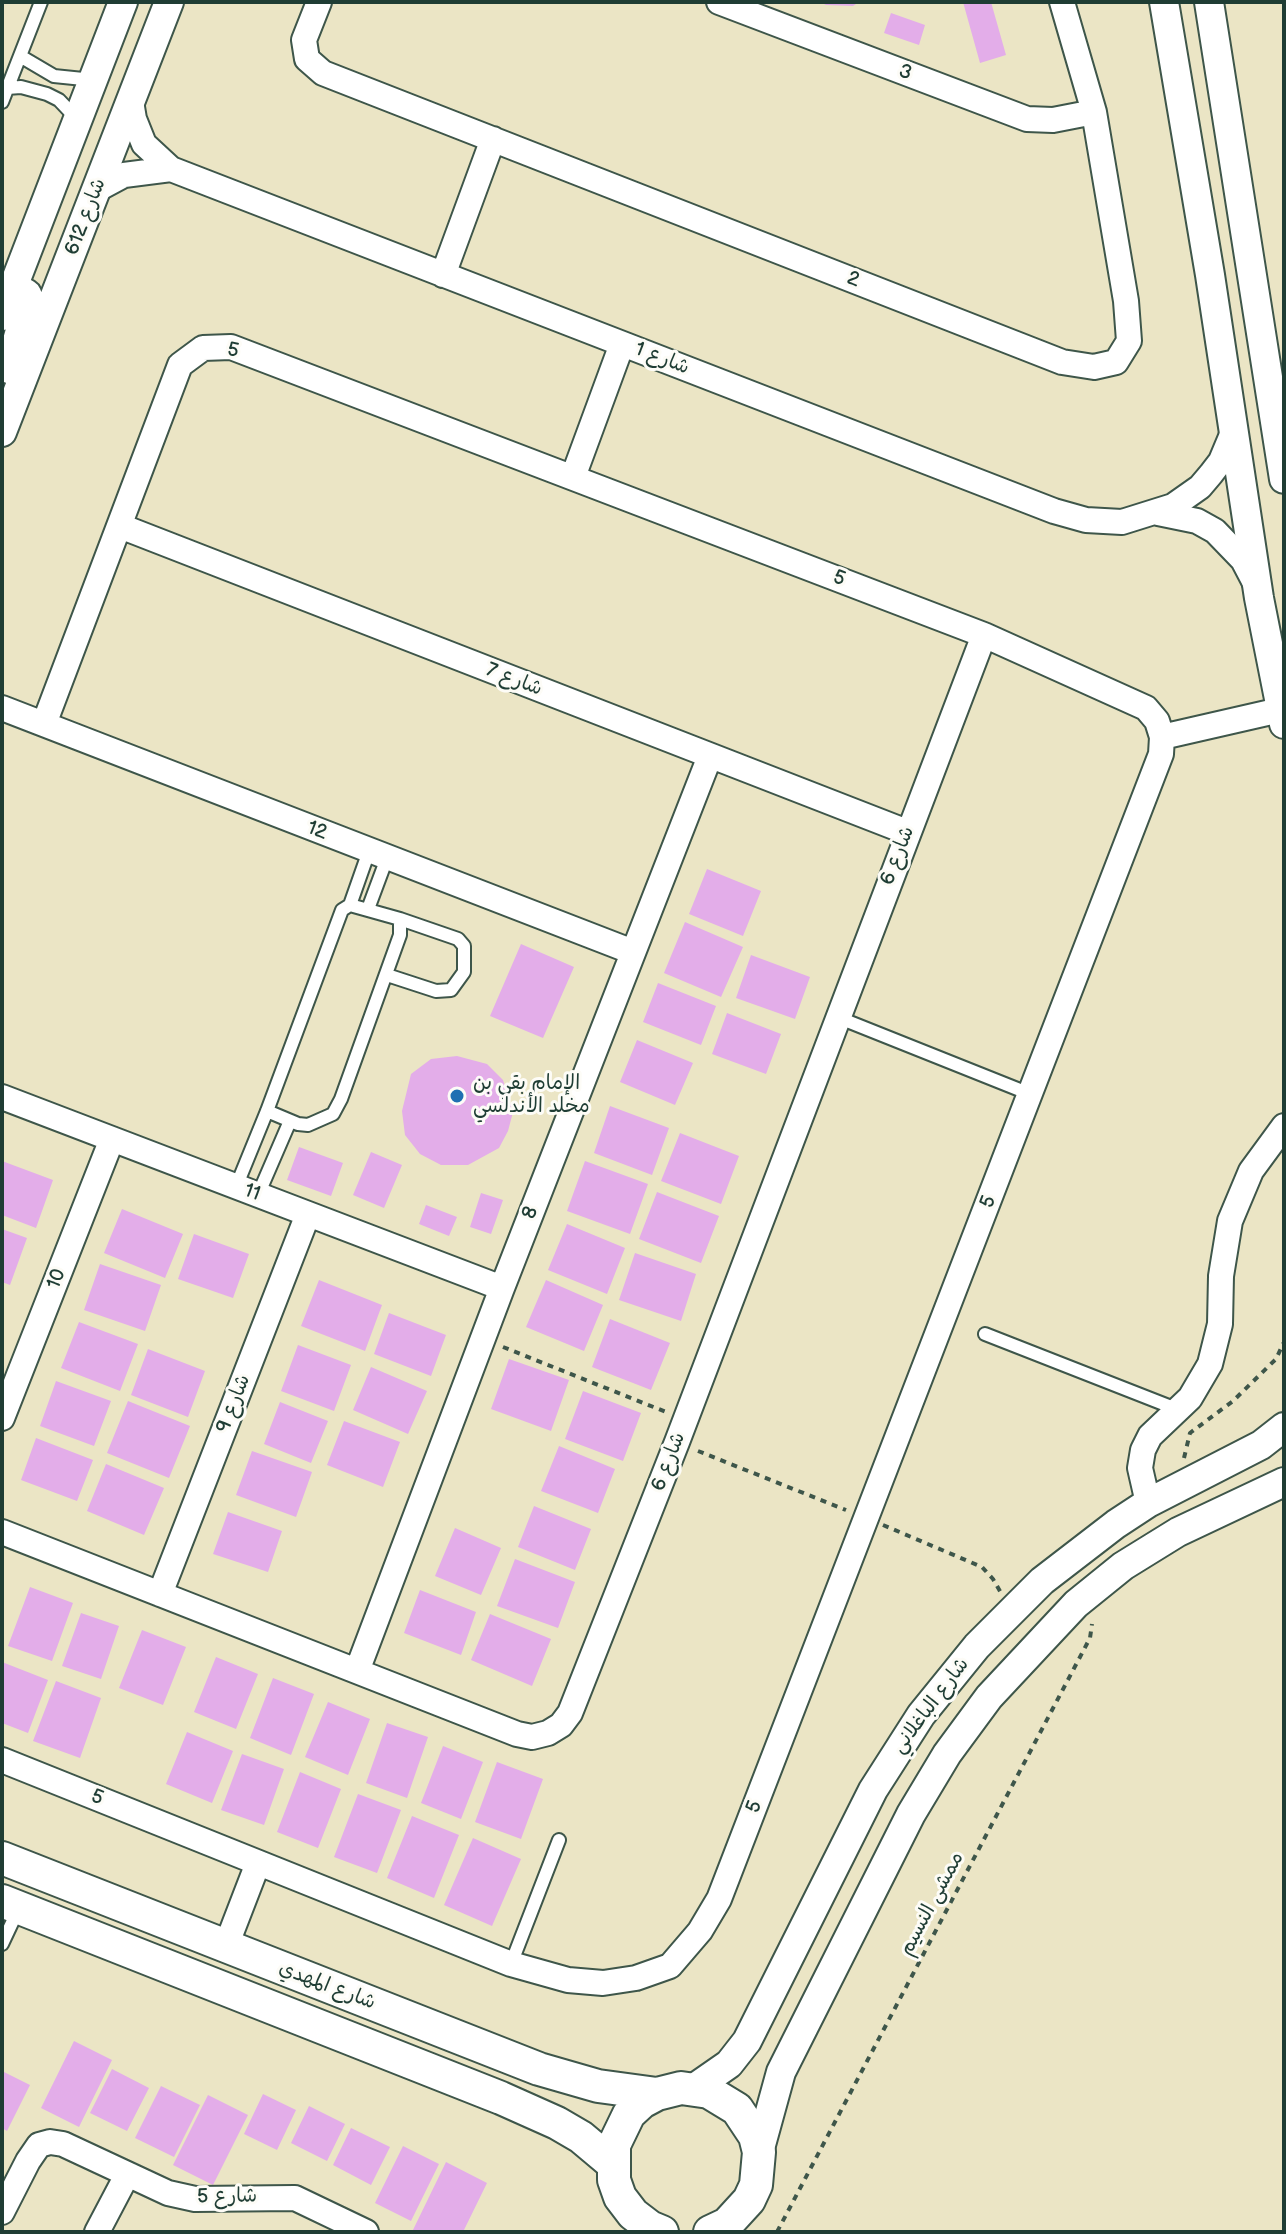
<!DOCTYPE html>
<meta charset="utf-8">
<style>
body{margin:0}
#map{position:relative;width:1286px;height:2234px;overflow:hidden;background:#ebe5c5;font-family:"Balsamiq Sans",sans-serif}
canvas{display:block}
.frame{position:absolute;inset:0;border:4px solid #1f3d34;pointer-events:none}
</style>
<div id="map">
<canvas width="1286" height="2234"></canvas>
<div class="frame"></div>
</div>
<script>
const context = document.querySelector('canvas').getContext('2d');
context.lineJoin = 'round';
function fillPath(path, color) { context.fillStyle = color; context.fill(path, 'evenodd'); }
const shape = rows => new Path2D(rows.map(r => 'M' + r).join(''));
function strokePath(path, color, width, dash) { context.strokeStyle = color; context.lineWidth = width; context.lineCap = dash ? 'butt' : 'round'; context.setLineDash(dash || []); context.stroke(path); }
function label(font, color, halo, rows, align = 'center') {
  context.font = font + ' "Balsamiq Sans","Playpen Sans Arabic",sans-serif'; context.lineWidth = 6; context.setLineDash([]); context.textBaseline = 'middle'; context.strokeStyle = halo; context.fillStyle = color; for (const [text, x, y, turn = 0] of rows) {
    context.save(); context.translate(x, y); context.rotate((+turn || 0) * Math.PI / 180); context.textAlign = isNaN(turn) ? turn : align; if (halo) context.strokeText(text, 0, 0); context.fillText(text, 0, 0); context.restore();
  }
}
const building = shape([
 [820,2,859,2,853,6,826,5],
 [963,2,991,2,1006,55,980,63],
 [891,13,925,25,919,45,884,33],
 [707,869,761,891,743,936,689,914],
 [685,922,743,947,721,997,664,973],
 [521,944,574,967,543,1038,490,1016],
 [751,955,810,977,795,1019,736,998],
 [658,983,716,1006,701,1045,643,1022],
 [727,1013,781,1034,766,1074,712,1054],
 [637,1040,693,1063,675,1105,620,1082],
 [457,1056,487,1064,503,1080,513,1112,508,1131,499,1148,468,1165,441,1165,420,1154,405,1135,402,1111,411,1074,431,1059],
 [610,1106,669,1128,652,1175,594,1153],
 [680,1133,739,1156,721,1204,661,1181],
 [299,1147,343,1163,331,1196,287,1180],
 [371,1152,402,1165,384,1208,353,1195],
 [2,1161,53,1180,36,1228,2,1215],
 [585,1161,648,1184,630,1234,567,1211],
 [657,1192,719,1216,701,1263,639,1239],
 [481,1193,503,1200,491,1234,470,1227],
 [426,1205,457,1217,449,1236,419,1224],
 [122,1209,183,1234,165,1278,104,1253],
 [567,1224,625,1248,607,1294,548,1270],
 [2,1229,27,1238,10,1285,2,1282],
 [194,1234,249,1254,233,1298,178,1279],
 [635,1253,696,1274,681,1321,619,1300],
 [100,1264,161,1285,145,1331,84,1310],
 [319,1280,382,1305,365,1351,301,1326],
 [546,1280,603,1305,584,1351,526,1327],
 [389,1313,446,1335,431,1376,374,1354],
 [610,1319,670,1343,651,1390,592,1367],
 [79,1322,138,1344,120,1391,61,1368],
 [298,1345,351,1365,334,1411,281,1391],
 [148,1349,205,1371,188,1417,131,1395],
 [509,1359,569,1380,551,1431,491,1409],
 [371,1367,427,1391,408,1434,353,1410],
 [56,1381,111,1401,94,1446,40,1426],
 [583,1391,641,1413,623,1461,565,1439],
 [128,1401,190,1426,169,1478,107,1453],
 [280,1402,328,1421,311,1463,264,1444],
 [344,1421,400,1442,383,1487,327,1465],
 [36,1438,93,1460,77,1501,21,1480],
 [559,1446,615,1469,598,1513,541,1491],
 [252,1451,312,1472,296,1517,236,1495],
 [106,1464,164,1488,144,1535,87,1511],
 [534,1506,591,1529,575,1570,518,1547],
 [228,1512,282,1531,268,1572,213,1554],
 [455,1528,501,1548,481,1595,435,1576],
 [515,1559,575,1582,558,1628,497,1606],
 [30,1587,73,1603,52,1661,8,1646],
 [420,1590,476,1612,461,1655,404,1633],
 [81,1613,119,1626,101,1679,62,1666],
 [490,1614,551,1639,532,1686,471,1660],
 [142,1630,186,1647,163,1705,119,1688],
 [216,1657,258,1674,236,1729,194,1712],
 [2,1662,48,1680,28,1733,2,1723],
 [273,1678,314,1694,291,1755,250,1738],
 [56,1681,101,1698,80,1758,33,1741],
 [328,1702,370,1719,348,1775,305,1757],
 [387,1723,428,1737,407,1798,366,1783],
 [187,1732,233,1751,212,1803,166,1784],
 [443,1746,483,1762,461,1819,421,1803],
 [242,1754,284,1769,264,1825,221,1810],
 [497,1762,543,1779,521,1839,475,1822],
 [300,1772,341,1789,318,1848,277,1832],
 [358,1794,401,1810,377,1873,334,1857],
 [412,1816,459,1835,434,1898,387,1878],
 [473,1838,521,1859,492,1926,444,1905],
 [74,2041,112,2060,79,2127,41,2108],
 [112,2069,149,2088,127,2131,90,2113],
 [2,2071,30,2085,7,2131,2,2128],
 [161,2086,200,2105,174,2157,135,2138],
 [263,2094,296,2110,277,2150,244,2134],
 [208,2095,248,2115,213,2185,173,2165],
 [309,2106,345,2124,327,2161,291,2143],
 [351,2128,390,2147,371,2185,333,2165],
 [403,2146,439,2164,411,2221,375,2203],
 [446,2162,487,2183,463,2232,412,2232]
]);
const path = shape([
 [503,1347,666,1412],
 [698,1451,846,1510],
 [1184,1458,1190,1433,1233,1401,1276,1359,1284,1342],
 [883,1525,982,1567,993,1579,1001,1593],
 [777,2232,1090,1638,1092,1624]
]);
const service = shape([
 [20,56,54,76,93,80],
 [7,88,21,87,47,94,59,100,77,119],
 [2,102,41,2],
 [368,909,387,858],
 [387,975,436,991,451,990,464,972,464,946,458,939,400,919],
 [837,1017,1030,1094],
 [267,1111,298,1124,308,1125,333,1114,341,1099,400,935,400,919,350,905],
 [236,1187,267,1111,342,910,350,905,369,851],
 [258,1195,290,1121],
 [985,1334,1179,1410],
 [2,1944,18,1910],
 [511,1964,559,1840]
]);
const minor = shape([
 [319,2,304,40,307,59,323,73,1062,362,1094,367,1116,362,1129,341,1126,301,1094,112,1062,2],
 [719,2,1027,119,1053,120,1094,112],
 [131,101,134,119,144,144,171,169,1054,511,1086,520,1122,522,1173,506,1200,487,1211,474,1221,461,1234,430],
 [96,190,124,175,171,169],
 [443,275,493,139],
 [573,477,622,344],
 [1158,513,1197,521,1215,531,1243,560,1254,581],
 [120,526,907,832],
 [2,708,633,952],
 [1162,737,1280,710],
 [2,1097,502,1288],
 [2,1418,112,1139],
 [1148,1503,1140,1468,1143,1450,1150,1436,1190,1398,1210,1364,1220,1324,1221,1276,1230,1221,1251,1171,1284,1126],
 [2,1532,517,1734,532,1737,548,1733,561,1725,570,1713,677,1442,984,635],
 [160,1594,308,1214],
 [357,1671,502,1288,710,756],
 [2,1760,511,1964,568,1980,603,1983,636,1978,670,1966,700,1931,719,1899,1161,754,1162,737,1157,721,1146,708,984,635,231,347,203,348,180,365,44,724],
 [226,1946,258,1863],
 [2,2212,28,2161,39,2145,50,2142,63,2144,168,2193,195,2199,295,2198,366,2232],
 [97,2232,127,2175]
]);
const tertiary = shape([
 [1164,2,1210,275,1259,598,1284,724],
 [1209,2,1284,479],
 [2,316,123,2],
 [9,369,29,299,27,294,22,291,9,295],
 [2,432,169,2],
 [693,2089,729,2064,747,2041,873,1790,921,1715,977,1646,1042,1581,1116,1524,1148,1503,1261,1445,1284,1427],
 [759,2152,781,2072,911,1814,947,1754,989,1697,1076,1604,1123,1566,1178,1532,1284,1482]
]);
const secondary = shape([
 [2,1858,539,2069,598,2086,657,2094],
 [2,1901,501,2098,557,2123,581,2137,612,2163],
 [662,2232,650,2227,633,2214,620,2197,614,2180,614,2145,629,2114,642,2102,657,2094,681,2088,709,2092,737,2109,755,2136,759,2152,756,2185,749,2200,727,2224,710,2232]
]);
const markers = [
 [457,1096,8,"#1f6fb2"]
];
const streetNames = [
 ["3",905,73,21],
 ["شارع 612",86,217,-69],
 ["2",853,280,21],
 ["5",233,351,12],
 ["شارع 1",662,359,21],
 ["5",839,579,21],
 ["شارع 7",514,680,21],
 ["12",317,831,21],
 ["شارع 6",898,856,-69],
 ["11",252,1193,20],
 ["5",989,1202,-69],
 ["8",531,1213,-69],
 ["10",57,1279,-69],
 ["شارع 9",234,1404,-69],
 ["شارع 6",669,1462,-69],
 ["شارع الباغلاني",931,1706,-53],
 ["5",97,1798,22],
 ["5",755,1807,-69],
 ["ممشى النسيم",932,1904,-62],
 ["شارع المهدي",327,1986,21],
 ["شارع 5",227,2197,-1]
];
const poiNames = [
 ["الإمام بقي بن",473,1084],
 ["مخلد الأندلسي",473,1107]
];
fillPath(building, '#e3ade9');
strokePath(service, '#3e564a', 16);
strokePath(minor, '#3e564a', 28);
strokePath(tertiary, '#3e564a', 32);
strokePath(secondary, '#3e564a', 36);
strokePath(path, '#3e564a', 4, [6, 6]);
strokePath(service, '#fff', 12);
strokePath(minor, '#fff', 24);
strokePath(tertiary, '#fff', 28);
strokePath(secondary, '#fff', 32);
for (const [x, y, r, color] of markers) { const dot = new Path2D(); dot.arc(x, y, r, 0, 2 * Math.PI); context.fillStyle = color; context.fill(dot); strokePath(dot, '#fdfcf7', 3); }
label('20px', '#1f3d34', '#fdfcf7', streetNames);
label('20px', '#1f3d34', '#fdfcf7', poiNames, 'left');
</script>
